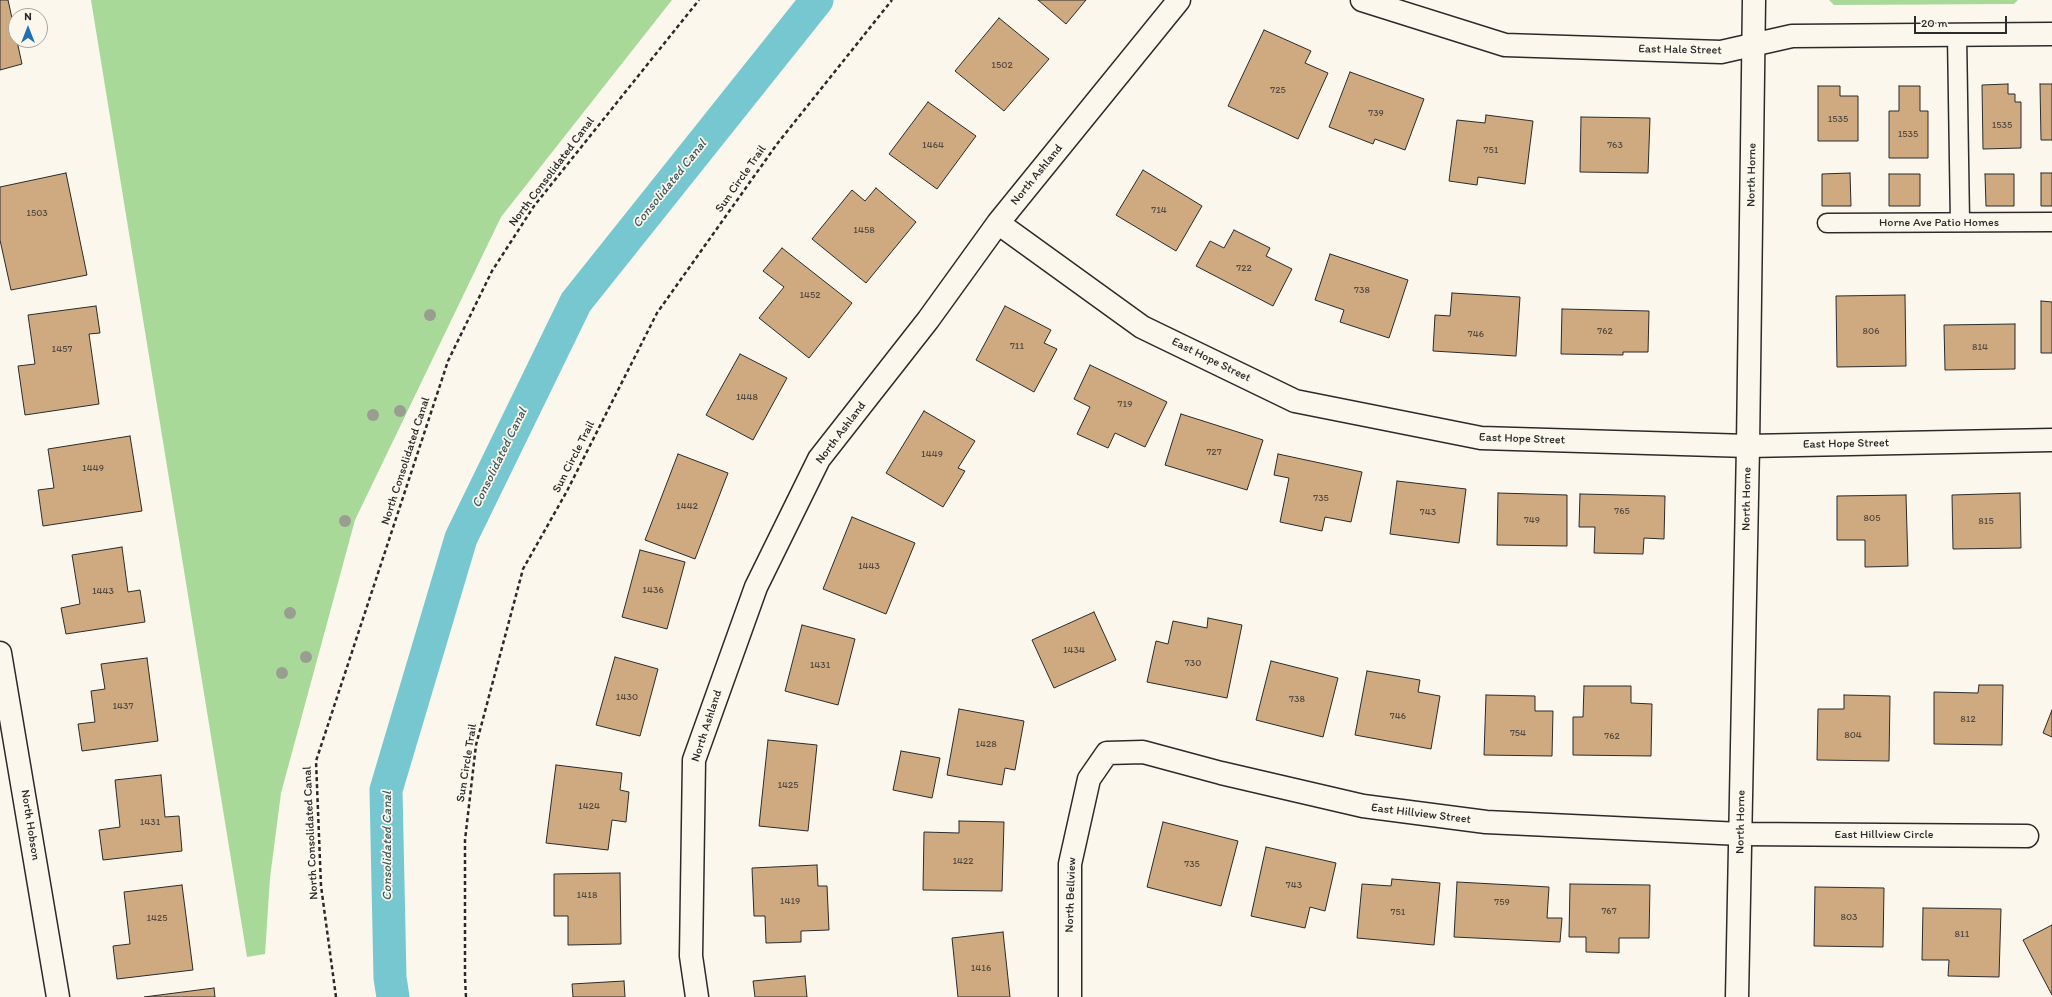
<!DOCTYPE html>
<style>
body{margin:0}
#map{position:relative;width:2052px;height:997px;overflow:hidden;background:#fbf7ec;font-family:Itim,sans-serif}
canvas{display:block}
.north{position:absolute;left:8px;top:8px;width:40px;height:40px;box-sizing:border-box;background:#fbf7ec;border:1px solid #a8a59f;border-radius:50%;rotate:0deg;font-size:11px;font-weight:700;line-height:16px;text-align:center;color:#2b2b2b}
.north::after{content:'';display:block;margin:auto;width:14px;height:18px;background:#1f6fb2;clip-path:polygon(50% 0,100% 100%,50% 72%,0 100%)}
.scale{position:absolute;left:1914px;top:16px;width:93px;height:18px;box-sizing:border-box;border:2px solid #2b2b2b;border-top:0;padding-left:5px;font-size:12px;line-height:14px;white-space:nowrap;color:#2b2b2b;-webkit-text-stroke:3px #fbf7ec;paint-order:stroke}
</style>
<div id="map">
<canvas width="2052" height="997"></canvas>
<div class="north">N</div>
<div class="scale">20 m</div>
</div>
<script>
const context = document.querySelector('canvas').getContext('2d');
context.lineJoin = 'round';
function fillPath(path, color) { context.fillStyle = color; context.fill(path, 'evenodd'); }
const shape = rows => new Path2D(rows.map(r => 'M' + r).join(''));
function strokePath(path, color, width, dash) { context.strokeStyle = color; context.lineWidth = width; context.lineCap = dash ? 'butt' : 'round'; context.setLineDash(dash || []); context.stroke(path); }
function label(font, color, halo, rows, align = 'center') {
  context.font = font + ' Itim,sans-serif'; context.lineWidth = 3.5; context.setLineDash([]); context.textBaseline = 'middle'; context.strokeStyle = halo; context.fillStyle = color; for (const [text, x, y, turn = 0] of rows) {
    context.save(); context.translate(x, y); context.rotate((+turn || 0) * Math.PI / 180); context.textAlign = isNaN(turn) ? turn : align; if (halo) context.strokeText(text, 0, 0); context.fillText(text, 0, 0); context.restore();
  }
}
const green = shape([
 [91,0,672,0,501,217,355,520,281,793,270,878,265,954,247,957],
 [1829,0,2018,0,2014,4,1834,5]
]);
const canal = shape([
 [393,997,390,978,386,790,461,538,576,302,817,0]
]);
const building = shape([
 [0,0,8,0,22,64,0,70,0,0],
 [1038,0,1086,0,1066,24,1038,0],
 [999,18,1049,59,1004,111,955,71,999,18],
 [1264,30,1311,51,1305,63,1328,73,1298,139,1228,106,1264,30],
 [1350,72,1424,99,1405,150,1375,139,1373,144,1329,127,1350,72],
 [2008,84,2008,94,2015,94,2015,102,2021,102,2021,148,1983,149,1982,85,2008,84],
 [2040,84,2052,84,2052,140,2041,140,2040,84],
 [1818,86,1840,86,1840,96,1858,96,1858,141,1818,141,1818,86],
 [1899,86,1920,86,1920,111,1928,111,1928,158,1889,158,1889,111,1899,111,1899,86],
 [928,102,976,136,937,189,889,154,928,102],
 [1486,115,1533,121,1525,184,1478,177,1477,185,1449,181,1457,120,1485,123,1486,115],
 [1581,117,1650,118,1648,173,1580,172,1581,117],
 [1143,170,1202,206,1176,251,1116,215,1143,170],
 [66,173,87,275,11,290,0,240,0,187,66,173],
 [1850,173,1851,206,1822,206,1822,174,1850,173],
 [2041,173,2052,173,2052,206,2041,206,2041,173],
 [1889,174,1920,174,1920,206,1889,206,1889,174],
 [1985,174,2014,174,2014,206,1986,206,1985,174],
 [876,188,916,222,866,283,812,239,852,190,865,201,876,188],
 [1234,230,1270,248,1266,256,1292,269,1273,306,1196,266,1210,241,1224,248,1234,230],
 [782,248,852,303,809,358,759,318,784,287,763,271,782,248],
 [1330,254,1408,280,1389,338,1340,322,1344,310,1315,300,1330,254],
 [1452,293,1520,297,1516,356,1433,351,1435,315,1450,316,1452,293],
 [1905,295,1906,366,1837,367,1836,296,1905,295],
 [2041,301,2052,302,2052,353,2041,353,2041,301],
 [96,306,100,333,89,334,99,404,25,415,18,366,35,364,28,315,96,306],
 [1005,306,1051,330,1044,343,1057,349,1034,392,976,360,1005,306],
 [1562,309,1649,311,1648,352,1623,352,1623,355,1561,354,1562,309],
 [2015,324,2015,369,1945,370,1944,325,2015,324],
 [740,354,787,378,753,440,706,415,740,354],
 [1090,365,1167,402,1145,447,1115,433,1108,448,1077,434,1090,407,1074,399,1090,365],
 [924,411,975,441,958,468,965,471,943,507,886,473,924,411],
 [1181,414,1263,440,1247,490,1165,465,1181,414],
 [130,436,142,511,43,526,38,490,54,488,48,449,130,436],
 [678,454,728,473,695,559,645,540,678,454],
 [1278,454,1362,472,1351,522,1325,517,1322,531,1280,522,1289,478,1274,475,1278,454],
 [1397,481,1466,489,1459,543,1390,534,1397,481],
 [1498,493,1567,495,1567,546,1497,545,1498,493],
 [2020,493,2021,548,1953,549,1952,495,2020,493],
 [1580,494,1665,496,1664,539,1644,538,1643,554,1594,553,1595,527,1579,527,1580,494],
 [1906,495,1908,566,1865,567,1865,540,1837,540,1837,496,1906,495],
 [852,517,915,543,886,614,823,589,852,517],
 [122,547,128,592,140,590,145,622,66,634,61,608,80,604,72,555,122,547],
 [640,550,685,562,667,629,622,617,640,550],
 [1094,612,1116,660,1054,688,1032,640,1094,612],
 [1208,618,1242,625,1227,698,1147,682,1156,641,1168,644,1173,621,1207,628,1208,618],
 [802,625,855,639,838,705,785,691,802,625],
 [615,657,658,669,640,736,596,725,615,657],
 [147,658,158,741,82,751,78,724,95,722,91,691,105,689,101,664,147,658],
 [1271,661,1338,678,1323,737,1256,720,1271,661],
 [1367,671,1420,680,1418,692,1440,696,1431,749,1355,735,1367,671],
 [1979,685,2003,685,2002,745,1934,744,1934,692,1978,693,1979,685],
 [1584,686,1631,686,1631,703,1652,704,1651,756,1573,755,1573,717,1583,717,1584,686],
 [1486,695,1535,696,1535,711,1553,711,1552,756,1484,755,1486,695],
 [1844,695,1890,696,1889,761,1817,760,1818,709,1844,709,1844,695],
 [959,709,1024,721,1015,770,1005,768,1002,785,947,775,959,709],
 [2052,710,2052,737,2043,733,2052,710],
 [768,740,817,745,808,831,759,826,768,740],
 [901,751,940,758,932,798,893,790,901,751],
 [556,765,622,773,620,790,629,792,626,822,612,820,608,850,546,843,556,765],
 [161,775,165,817,179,816,182,851,103,860,99,830,120,827,115,780,161,775],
 [959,821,1004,822,1002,891,923,890,924,832,959,833,959,821],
 [1163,822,1238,841,1221,906,1147,887,1163,822],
 [1266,847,1336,863,1325,911,1310,907,1305,928,1251,916,1266,847],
 [817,865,818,886,827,886,829,930,801,931,801,942,766,943,765,916,754,916,752,868,817,865],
 [620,873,621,944,568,945,568,916,554,916,554,874,620,873],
 [1392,879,1440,883,1434,945,1357,938,1362,884,1391,886,1392,879],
 [1457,882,1549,887,1547,918,1562,918,1560,942,1454,937,1457,882],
 [1570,884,1650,885,1649,938,1619,938,1619,953,1586,952,1586,937,1569,937,1570,884],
 [182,885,193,970,117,979,113,946,130,944,124,892,182,885],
 [1815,887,1884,888,1883,947,1814,946,1815,887],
 [1923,908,2001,909,1999,977,1948,976,1949,960,1922,960,1923,908],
 [2052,925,2052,995,2023,940,2052,925],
 [1003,932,1010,997,958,997,952,938,1003,932],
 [805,976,807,997,755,997,753,981,805,976],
 [624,981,625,997,573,997,572,984,624,981],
 [214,988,215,997,144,997,214,988]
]);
const path = shape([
 [336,997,321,886,316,761,448,361,492,271,534,206,699,0],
 [466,997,465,978,465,840,476,745,523,569,567,491,657,313,777,144,892,0]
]);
const service = shape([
 [1957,35,1960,222],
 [1827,223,2052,222]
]);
const minor = shape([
 [1362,0,1505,45,1721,52,1792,36,2052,34],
 [998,223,1142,327,1295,401,1481,438,1748,446,2052,440],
 [0,653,58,997],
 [697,997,691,956,694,760,756,587,819,459,928,320,998,223,1179,0],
 [1070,997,1070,864,1089,779,1107,753,1143,752,1221,773,1363,806,1486,822,1741,834,2027,836]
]);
const tertiary = shape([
 [1737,997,1748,446,1754,0]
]);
const trees = [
 [430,315],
 [400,411],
 [373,415],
 [345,521],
 [290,613],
 [306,657],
 [282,673]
];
const numberNames = [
 ["1502",1002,65],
 ["725",1278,90],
 ["739",1376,113],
 ["1535",1838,119],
 ["1535",2002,125],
 ["1535",1908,134],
 ["1464",933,145],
 ["763",1615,145],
 ["751",1491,150],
 ["714",1159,210],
 ["1503",37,213],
 ["1458",864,230],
 ["722",1244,268],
 ["738",1362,290],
 ["1452",810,295],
 ["762",1605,331],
 ["806",1871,331],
 ["746",1476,334],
 ["711",1017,346],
 ["814",1980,347],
 ["1457",62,349],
 ["1448",747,397],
 ["719",1125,404],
 ["727",1214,452],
 ["1449",932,454],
 ["1449",93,468],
 ["735",1321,498],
 ["1442",687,506],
 ["765",1622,511],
 ["743",1428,512],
 ["805",1872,518],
 ["749",1532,520],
 ["815",1986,521],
 ["1443",869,566],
 ["1436",653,590],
 ["1443",103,591],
 ["1434",1074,650],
 ["730",1193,663],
 ["1431",820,665],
 ["1430",627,697],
 ["738",1297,699],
 ["1437",123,706],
 ["746",1398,716],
 ["812",1968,719],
 ["754",1518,733],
 ["804",1853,735],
 ["762",1612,736],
 ["1428",986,744],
 ["1425",788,785],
 ["1424",589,806],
 ["1431",150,822],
 ["1422",963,861],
 ["735",1192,864],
 ["743",1294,885],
 ["1418",587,895],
 ["1419",790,901],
 ["759",1502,902],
 ["767",1609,911],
 ["751",1398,912],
 ["803",1849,917],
 ["1425",157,918],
 ["811",1962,934],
 ["1416",981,968]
];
const streetNames = [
 ["East Hale Street",1680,50,1],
 ["North Consolidated Canal",552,172,-53],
 ["North Ashland",1037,175,-51],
 ["North Horne",1752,175,-89],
 ["Sun Circle Trail",741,179,-55],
 ["Horne Ave Patio Homes",1939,223],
 ["East Hope Street",1211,360,26],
 ["North Ashland",841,433,-53],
 ["East Hope Street",1522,439,2],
 ["East Hope Street",1846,444,-1],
 ["Sun Circle Trail",574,457,-63],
 ["North Consolidated Canal",406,461,-72],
 ["North Horne",1747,499,-89],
 ["North Ashland",707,726,-72],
 ["Sun Circle Trail",467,763,-81],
 ["East Hillview Street",1421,814,7],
 ["North Horne",1741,822,-89],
 ["North Hobson",30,825,81],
 ["North Consolidated Canal",311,833,-93],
 ["East Hillview Circle",1884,835],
 ["North Bellview",1071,895,-88]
];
const waterNames = [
 ["Consolidated Canal",670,184,-51],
 ["Consolidated Canal",500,458,-64],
 ["Consolidated Canal",388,846,-90]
];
fillPath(green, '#a8d999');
strokePath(canal, '#77c7d1', 33);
fillPath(building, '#cfaa81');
strokePath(building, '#2b2b2b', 1);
strokePath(service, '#2b2b2b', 21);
strokePath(minor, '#2b2b2b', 25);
strokePath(tertiary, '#2b2b2b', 25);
strokePath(path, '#2b2b2b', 2.5, [4, 3]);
strokePath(service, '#fbf7ec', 18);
strokePath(minor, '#fbf7ec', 22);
strokePath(tertiary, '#fbf7ec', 22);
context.fillStyle = '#9a9e91';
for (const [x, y] of trees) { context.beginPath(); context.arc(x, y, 6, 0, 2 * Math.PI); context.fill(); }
label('10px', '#544b40', null, numberNames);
label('12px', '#2b2b2b', '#fbf7ec', streetNames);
label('italic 13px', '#425a5d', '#fbf7ec', waterNames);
</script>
